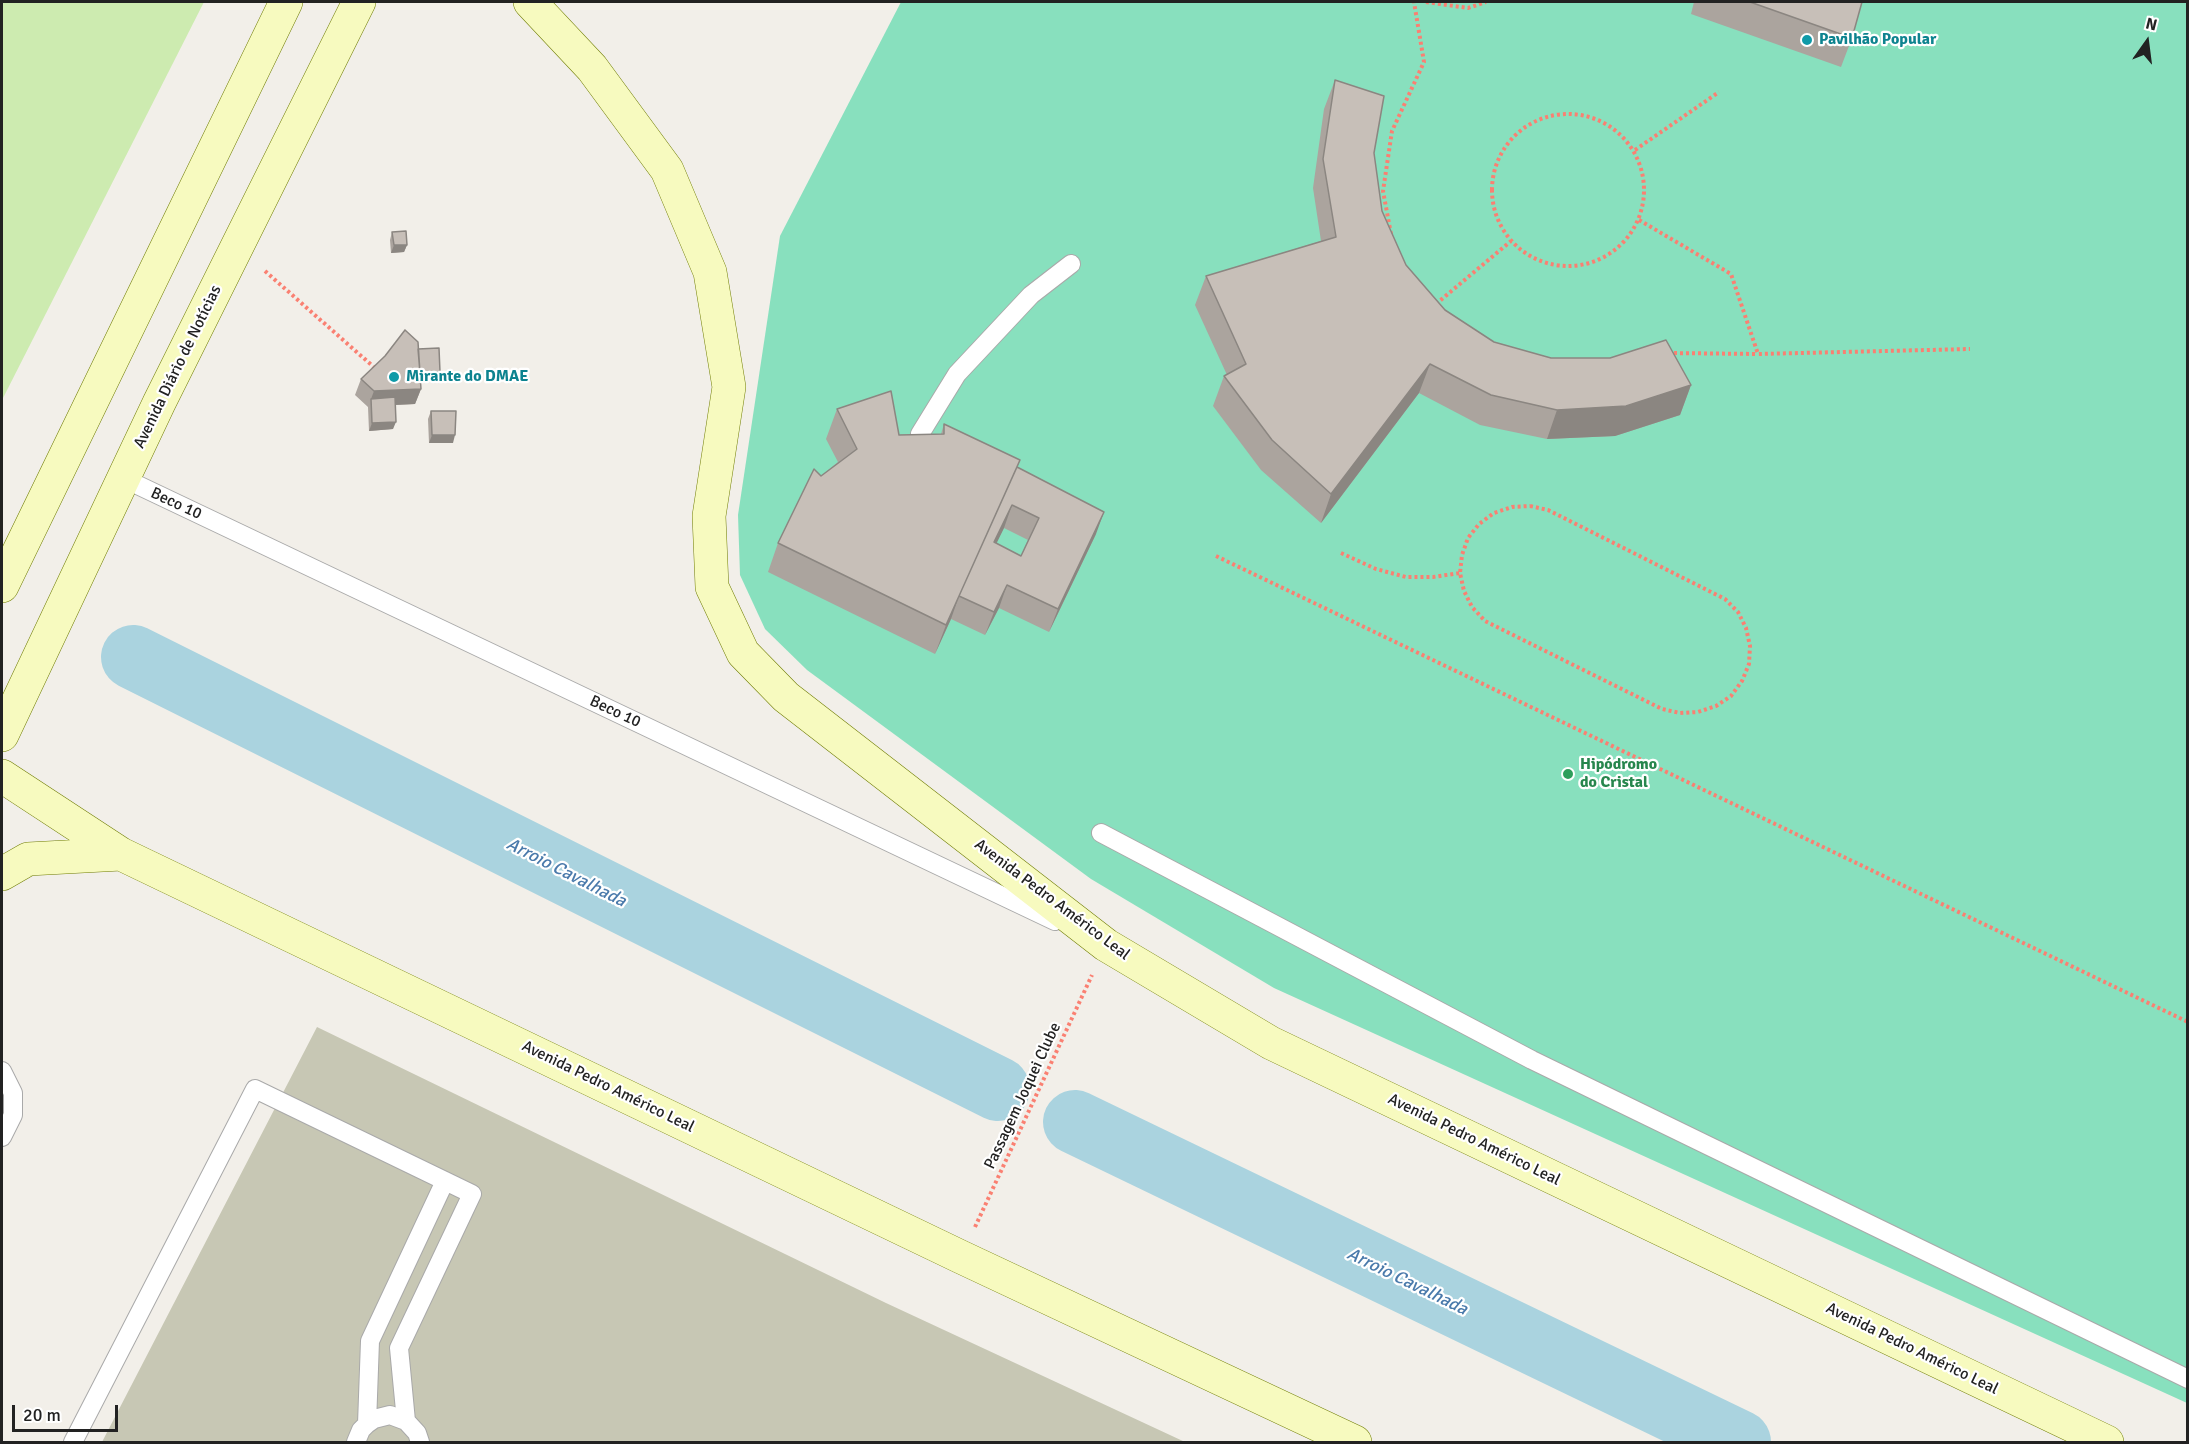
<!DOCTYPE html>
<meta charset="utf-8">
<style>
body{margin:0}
#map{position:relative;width:2189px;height:1444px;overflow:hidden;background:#f2efe9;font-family:Signika,sans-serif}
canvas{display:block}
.frame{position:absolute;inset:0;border:3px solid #222;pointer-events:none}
.north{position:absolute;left:2117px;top:12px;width:60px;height:60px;-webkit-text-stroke:4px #fff;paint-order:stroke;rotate:14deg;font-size:16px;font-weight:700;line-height:24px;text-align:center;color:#222}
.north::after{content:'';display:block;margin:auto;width:21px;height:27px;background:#222;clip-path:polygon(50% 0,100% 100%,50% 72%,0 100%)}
.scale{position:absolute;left:12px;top:1405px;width:106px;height:27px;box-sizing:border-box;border:3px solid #222;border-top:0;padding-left:8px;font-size:18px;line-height:21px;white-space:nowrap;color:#222;-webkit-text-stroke:4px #fff;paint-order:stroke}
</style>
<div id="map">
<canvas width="2189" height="1444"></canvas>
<div class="frame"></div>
<div class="north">N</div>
<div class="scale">20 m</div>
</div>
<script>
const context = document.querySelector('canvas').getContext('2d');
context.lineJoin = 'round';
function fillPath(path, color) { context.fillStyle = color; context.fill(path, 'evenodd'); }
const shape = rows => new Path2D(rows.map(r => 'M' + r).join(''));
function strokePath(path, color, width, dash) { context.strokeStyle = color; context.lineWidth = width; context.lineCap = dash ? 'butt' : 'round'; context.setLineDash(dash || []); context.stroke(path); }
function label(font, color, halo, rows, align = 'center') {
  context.font = font + ' Signika,sans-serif'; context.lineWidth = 4.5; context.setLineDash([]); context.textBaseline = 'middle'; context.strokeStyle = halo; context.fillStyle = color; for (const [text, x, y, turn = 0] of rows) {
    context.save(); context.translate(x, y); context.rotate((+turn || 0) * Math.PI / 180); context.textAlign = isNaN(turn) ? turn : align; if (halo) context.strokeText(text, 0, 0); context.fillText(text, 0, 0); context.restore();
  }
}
const construction = shape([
 [317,1027,886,1303,1185,1442,102,1442]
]);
const grass = shape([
 [2,2,204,2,2,400]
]);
const pitch = shape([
 [901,2,2187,2,2187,1403,1274,988,1091,879,807,670,765,629,740,575,738,515,780,236]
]);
const river = shape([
 [133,657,998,1089],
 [1075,1122,1739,1442]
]);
const path = shape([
 [1426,2,1468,8,1486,2],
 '1492 190a76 76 0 1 1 152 0a76 76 0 1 1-152 0Z',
 [1635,150,1719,92],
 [1639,220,1731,274,1758,354,1970,349],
 [1391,234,1383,191,1392,131,1424,62,1414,2],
 [265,271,376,369],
 [1436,304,1511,241],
 [1668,353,1758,354],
 [1530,506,1548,510,1725,599,1738,612,1746,628,1750,646,1749,664,1742,681,1731,696,1716,706,1698,712,1680,713,1662,709,1485,621,1472,607,1464,591,1460,573,1462,555,1468,538,1479,524,1494,513,1512,507,1530,506],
 [1341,553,1376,569,1406,577,1433,577,1460,573],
 [1216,556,2188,1022],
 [975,1227,1092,975]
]);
const lane = shape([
 [920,434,957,374,1031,295,1071,264],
 [125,479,1055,921],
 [1101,833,1532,1060,2188,1379],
 [2,1071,13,1093,13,1115,2,1137],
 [367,1424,370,1341,445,1181],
 [73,1442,255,1089,472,1194,399,1348,406,1421],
 [356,1442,361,1430,367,1424,374,1419,390,1415,406,1421,417,1433,420,1442]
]);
const secondary = shape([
 [530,2,592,68,667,170,710,272,729,387,709,516,712,587,743,653,786,697,1106,945,1271,1043,2107,1442],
 [2,586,286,2],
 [2,735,159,403,359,2],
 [2,776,121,854,961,1257,1355,1442],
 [2,874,28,859,121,854]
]);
const wall = shape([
 [1694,2,1862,2,1852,38,1841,67,1691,14],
 [1335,80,1374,153,1382,211,1406,265,1445,310,1494,342,1551,358,1691,385,1680,415,1615,436,1547,439,1480,425,1419,393,1321,523,1261,470,1213,406,1224,376,1227,375,1195,305,1206,276,1321,241,1313,188,1324,109],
 [392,232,407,245,404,252,391,253,390,240],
 [418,349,440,372,438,380,421,381,421,389,415,404,396,405,393,429,369,431,368,407,355,395,361,379],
 [837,409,899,435,941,434,944,424,1017,467,1096,534,1049,632,999,608,985,635,951,619,935,654,768,572,778,543,821,476,838,462,826,439],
 [1004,528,1028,540,1021,556,996,543],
 [431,411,453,443,429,443,428,419]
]);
const shadedWall = shape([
 [394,245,407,245,404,252,391,253],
 [1430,364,1419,393,1321,523,1331,494],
 [440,372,438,380,414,381,417,373],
 [1691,385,1680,415,1615,436,1547,439,1557,410],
 [421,389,415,404,371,406,371,399,374,391],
 [396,422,393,429,369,431,372,423],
 [432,435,455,435,453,443,429,443],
 [1020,460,1009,490,959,596,951,619,935,654,946,625],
 [1012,505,1004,528,986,565,994,542],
 [1104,512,1096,534,1049,632,1058,609],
 [1007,585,999,608,985,635,994,612]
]);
const building = shape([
 [1750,2,1862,2,1852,38,1750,2],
 [1335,80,1384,96,1374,153,1382,211,1406,265,1445,310,1494,342,1551,358,1610,358,1666,340,1691,385,1626,406,1557,410,1491,395,1430,364,1331,494,1272,440,1224,376,1246,364,1206,276,1336,237,1323,159,1335,80],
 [406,231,407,245,394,245,392,232,406,231],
 [405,330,418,342,421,389,374,391,361,379,385,356,405,330],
 [439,348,440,372,420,373,418,349,439,348],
 [891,391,899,435,944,434,944,424,1020,460,946,625,778,543,814,469,821,476,857,449,837,409,891,391],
 [395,397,396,422,372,423,371,399,395,397],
 [431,411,456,411,455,435,432,435,431,411],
 [1017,467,1104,512,1058,609,1007,585,994,612,959,596,1017,467],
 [1012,505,1039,518,1021,556,994,542,1012,505]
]);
const markers = [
 [1807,40,6,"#0f9aa8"],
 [394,377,6,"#0f9aa8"],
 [1568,774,6,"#2e9e5b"]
];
const cultureNames = [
 ["Pavilhão Popular",1819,40],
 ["Mirante do DMAE",406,377]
];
const streetNames = [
 ["Avenida Diário de Notícias",178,367,-64],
 ["Beco 10",176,504,25],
 ["Beco 10",615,712,25],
 ["Avenida Pedro Américo Leal",1052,900,37],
 ["Avenida Pedro Américo Leal",608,1087,26],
 ["Passagem Joquei Clube",1023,1096,-65],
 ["Avenida Pedro Américo Leal",1474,1140,26],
 ["Avenida Pedro Américo Leal",1912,1349,26]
];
const leisureNames = [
 ["Hipódromo",1580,765],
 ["do Cristal",1580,783]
];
const waterNames = [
 ["Arroio Cavalhada",566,873,27],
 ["Arroio Cavalhada",1407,1282,26]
];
fillPath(construction, '#c7c7b4');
fillPath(grass, '#cdebb0');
fillPath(pitch, '#88e0be');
strokePath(river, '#aad3df', 64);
strokePath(lane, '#a9a9a9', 20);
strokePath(secondary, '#707d05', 34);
strokePath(path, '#fa8072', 4, [3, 3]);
strokePath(lane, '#fff', 18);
strokePath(secondary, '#f7fabf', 33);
fillPath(wall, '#aba49e');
fillPath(shadedWall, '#8b8681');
fillPath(building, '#c7bfb8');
strokePath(building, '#8b8681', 1.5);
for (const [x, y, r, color] of markers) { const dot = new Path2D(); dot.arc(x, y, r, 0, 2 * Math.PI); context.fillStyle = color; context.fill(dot); strokePath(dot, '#fff', 2); }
label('bold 16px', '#0d838f', '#fff', cultureNames, 'left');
label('16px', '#222', '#fff', streetNames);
label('bold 16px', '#27864d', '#fff', leisureNames, 'left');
label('italic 18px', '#4a7aab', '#fff', waterNames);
</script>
